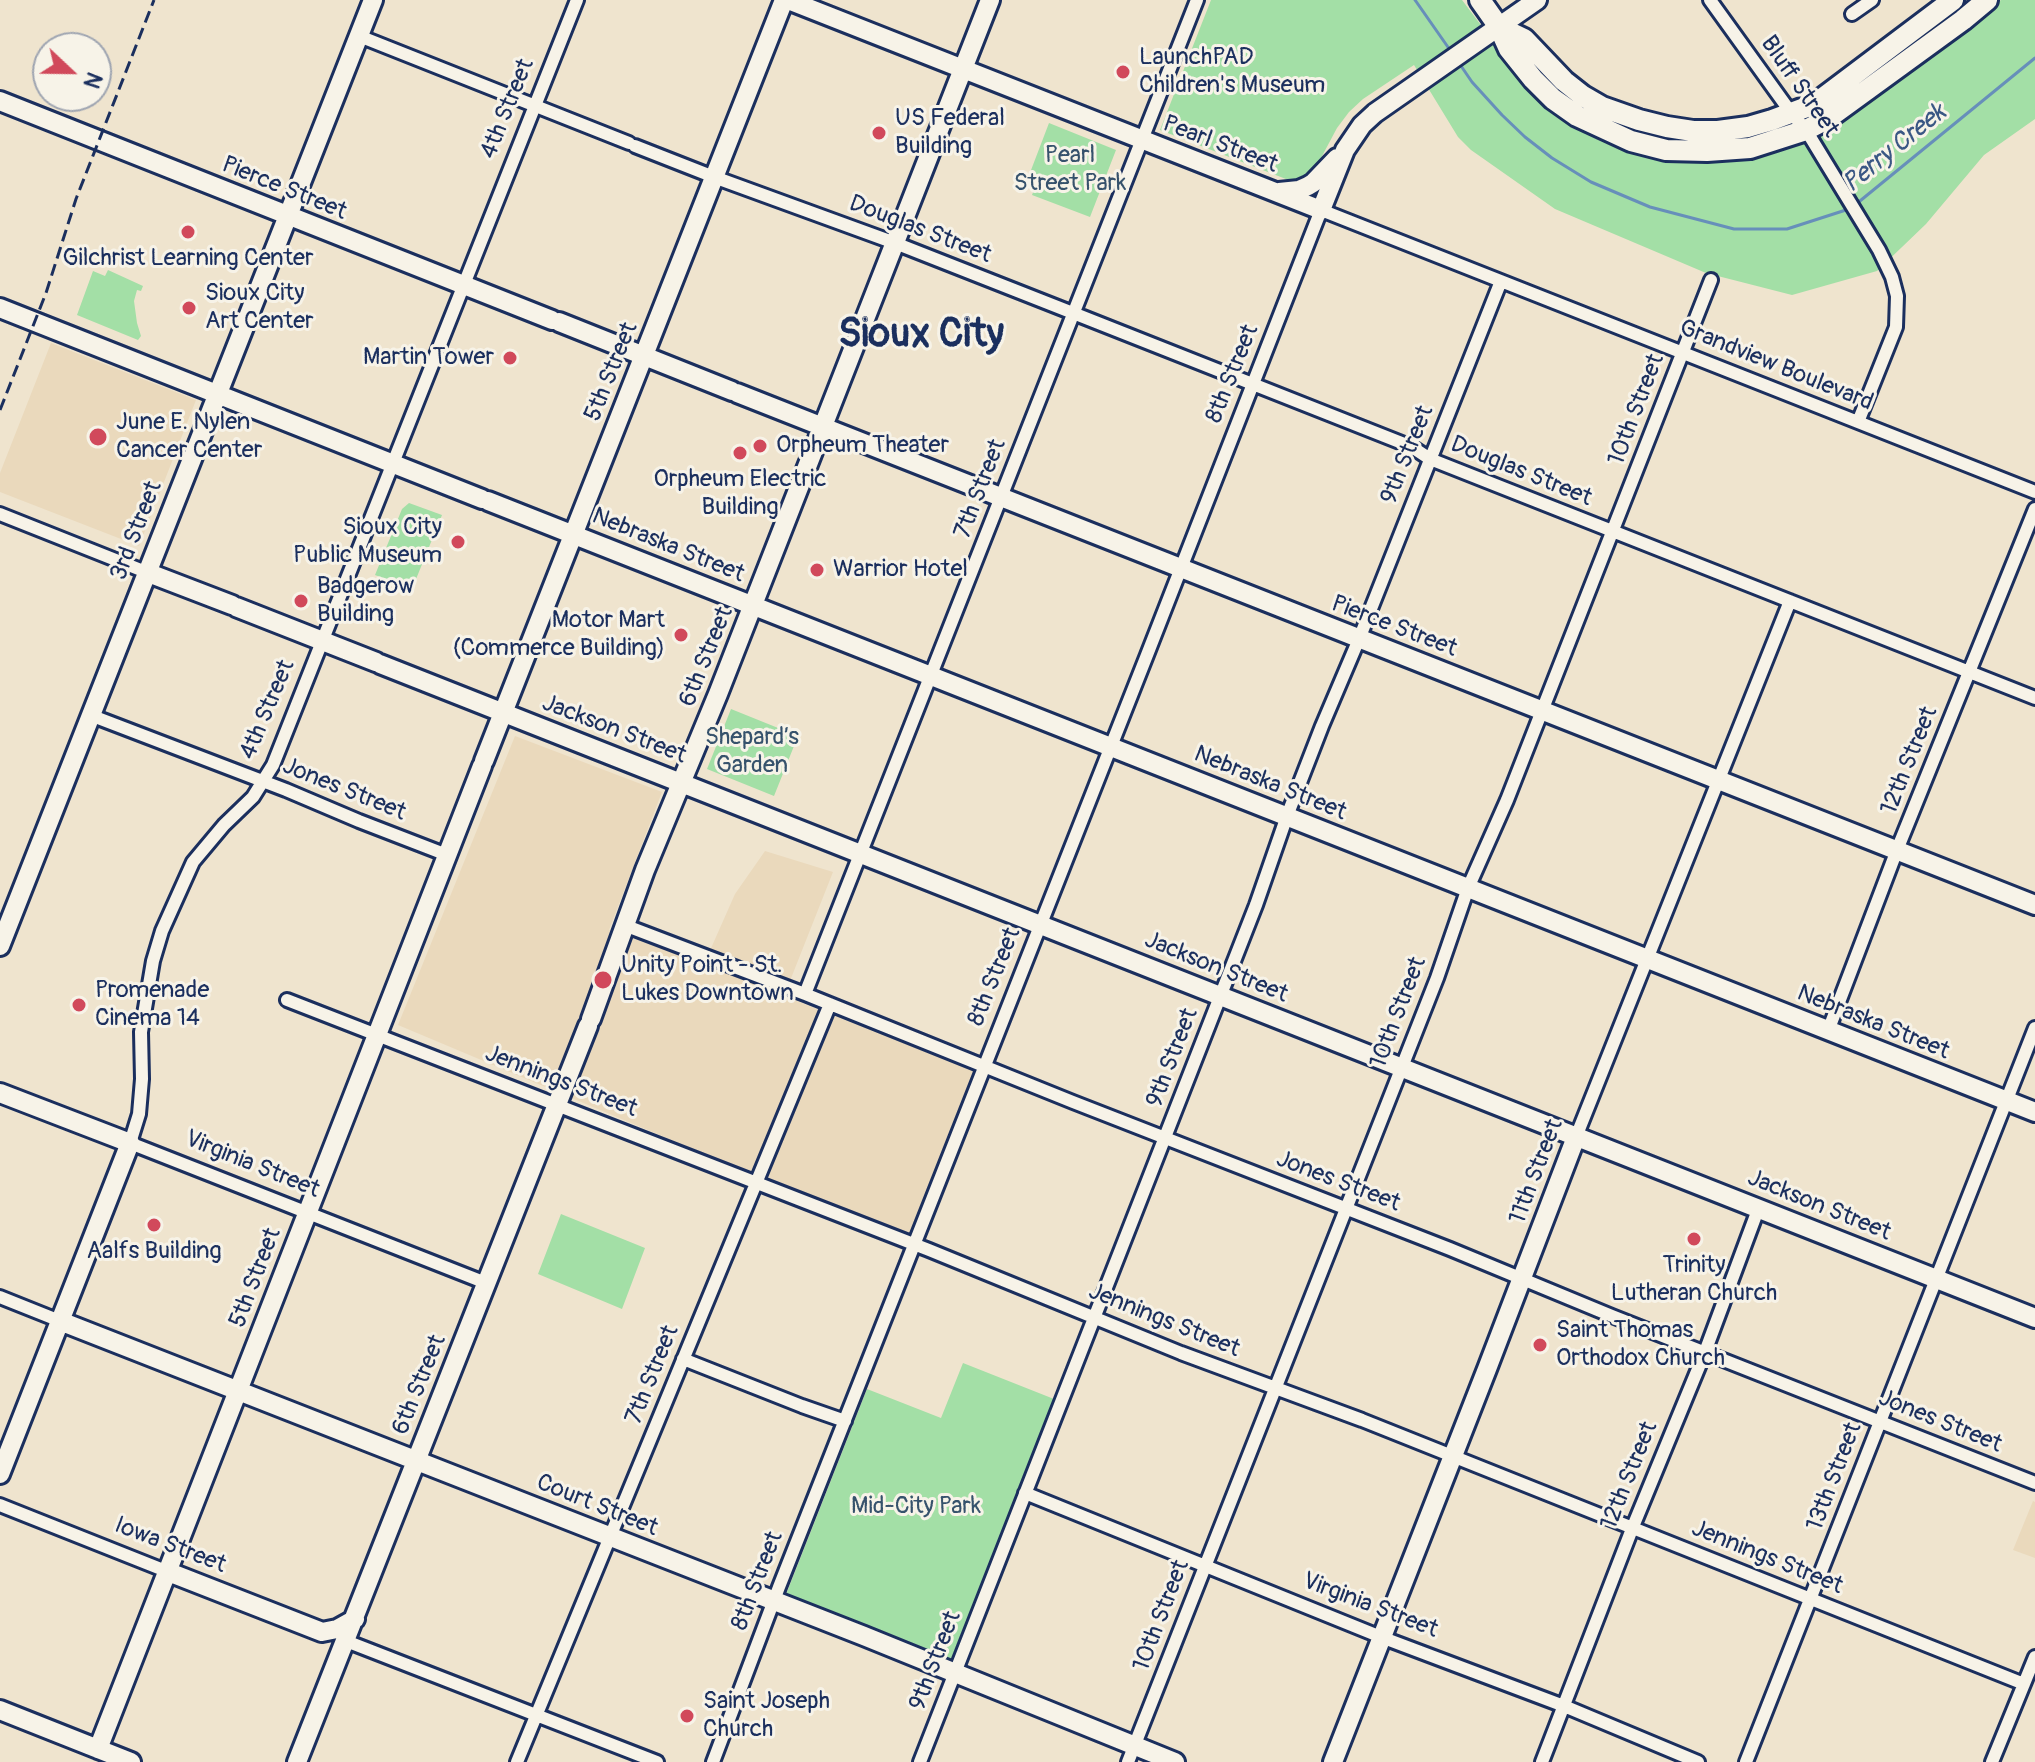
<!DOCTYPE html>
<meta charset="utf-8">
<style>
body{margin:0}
#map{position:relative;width:2035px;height:1762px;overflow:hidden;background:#efe4ce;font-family:Pangolin,sans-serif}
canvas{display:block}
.north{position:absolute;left:32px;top:32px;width:80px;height:80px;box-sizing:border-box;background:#f7f3e8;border:2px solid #9fa5b1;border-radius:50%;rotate:112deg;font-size:22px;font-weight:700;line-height:32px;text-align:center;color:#1b2f5e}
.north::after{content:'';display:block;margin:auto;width:28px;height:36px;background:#d1495b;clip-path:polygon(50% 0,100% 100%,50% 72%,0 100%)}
</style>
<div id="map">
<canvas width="2035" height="1762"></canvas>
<div class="north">N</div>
</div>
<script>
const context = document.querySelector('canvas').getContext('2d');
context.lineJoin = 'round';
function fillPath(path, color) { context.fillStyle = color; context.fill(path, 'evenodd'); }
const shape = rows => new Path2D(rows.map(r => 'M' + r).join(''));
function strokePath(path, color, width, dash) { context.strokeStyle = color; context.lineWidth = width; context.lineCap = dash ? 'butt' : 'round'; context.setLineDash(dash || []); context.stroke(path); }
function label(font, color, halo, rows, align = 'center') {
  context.font = font + ' Pangolin,sans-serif'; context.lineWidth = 6; context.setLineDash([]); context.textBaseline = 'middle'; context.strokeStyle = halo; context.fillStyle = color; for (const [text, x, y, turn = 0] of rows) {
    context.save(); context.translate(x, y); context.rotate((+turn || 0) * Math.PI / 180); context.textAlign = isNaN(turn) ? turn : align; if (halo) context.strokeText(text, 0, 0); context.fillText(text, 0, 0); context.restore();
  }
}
const built = shape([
 [51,343,196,400,139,546,0,492,0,473],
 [515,736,662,792,609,930,704,964,735,894,765,851,833,872,784,996,975,1071,910,1234,750,1173,398,1025],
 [2033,1501,2035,1502,2035,1558,2013,1550]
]);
const green = shape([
 [1211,0,1462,0,1502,53,1572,123,1705,160,1854,108,2001,0,2035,0,2035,119,1984,155,1926,224,1877,271,1792,295,1706,273,1555,209,1471,150,1458,137,1414,65,1363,99,1349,112,1337,128,1321,158,1309,176,1291,181,1160,130],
 [1049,123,1116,150,1090,217,1032,195,1037,182,1028,178],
 [108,270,143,286,141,291,137,290,134,301,137,323,141,336,138,340,77,315,93,271,105,276],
 [409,503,442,515,412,589,375,575,402,509],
 [731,709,798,736,774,796,707,769],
 [561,1214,645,1248,622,1309,538,1274],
 [963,1363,1054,1399,950,1662,785,1597,867,1389,941,1418]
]);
const stream = shape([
 [1415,0,1450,50],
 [1459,63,1472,82,1502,115,1525,137,1552,158,1591,182,1650,207,1734,229,1787,229,1849,209],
 [1855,205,2035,58]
]);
const street = shape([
 [1710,0,1792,114,1806,130,1879,250,1892,277,1897,296,1896,327,1858,422],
 [1852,14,1872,0],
 [359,36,629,143],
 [635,146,714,177,895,243,1073,313,1412,447,1430,459,2035,698],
 [0,514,146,572],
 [90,715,286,790,359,821,447,855],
 [624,925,805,994,1073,1102,1450,1249,1612,1316,2035,1483],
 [805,994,1197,0],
 [287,1000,929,1250,1181,1353,1362,1420,2024,1684],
 [1828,1031,1897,850,2035,509],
 [1576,1137,1790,601],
 [486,1283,130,1143,139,1114,142,1079,141,1032,153,961,162,931,193,862,224,825,253,797,273,765,577,0],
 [0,1297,60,1321],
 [683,1359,802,1406,845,1421],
 [1025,1493,1381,1637,1564,1706,1698,1762],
 [0,1505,166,1571],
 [346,1641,657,1762],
 [517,1762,830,1004],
 [713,1762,779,1587,1147,655,1321,210,2035,492],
 [920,1762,1256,905,1287,816,1322,726,1359,639,1501,281],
 [1128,1762,1437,978,1468,888,1507,800,1711,280],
 [1542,1762,1632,1529,1705,1352,1759,1207],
 [1746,1762,2035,1028],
 [1992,1762,2035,1657]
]);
const secondary = shape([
 [788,0,1321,210,1345,150,1362,125,1375,113,1537,0],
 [0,101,552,320],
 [1279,192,1299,190,1308,186,1313,183,1337,158],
 [0,308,482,499],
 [559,322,732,391],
 [737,393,2035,905],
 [488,501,2035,1112],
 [146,572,232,605],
 [236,607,376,662],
 [380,664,2035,1318],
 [484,761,784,0],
 [0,946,373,0],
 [591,1019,645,870,718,694,990,0],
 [0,1093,130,1143,0,1474],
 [60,1321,864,1636,1175,1762],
 [166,1571,322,1632,337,1629,355,1619],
 [0,1710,131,1762],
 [98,1749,482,766],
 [297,1762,588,1026],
 [1333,1762,1487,1369,1576,1137]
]);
const primary = shape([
 [1480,0,1499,27,1509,49,1533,79,1553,99,1577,116,1631,141,1666,150,1707,151,1750,148,1806,130,1827,119,1963,20,1987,0],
 [1499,27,1524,39,1564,81,1583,96,1602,107,1639,120,1667,127,1693,131,1718,131,1748,127,1772,120,1815,104,1953,0]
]);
const rail = shape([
 [0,410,46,293,76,199,154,0]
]);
const markers = [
 [1123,72,8,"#d1495b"],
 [879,133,8,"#d1495b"],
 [188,232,8,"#d1495b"],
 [189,308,8,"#d1495b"],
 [510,358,8,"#d1495b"],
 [98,437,10,"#d1495b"],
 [760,446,8,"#d1495b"],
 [740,453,8,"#d1495b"],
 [458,542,8,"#d1495b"],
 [817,570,8,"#d1495b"],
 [301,601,8,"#d1495b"],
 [681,635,8,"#d1495b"],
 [603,980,10,"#d1495b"],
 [79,1005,8,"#d1495b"],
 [154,1225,8,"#d1495b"],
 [1694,1239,8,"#d1495b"],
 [1540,1345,8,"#d1495b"],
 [687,1716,8,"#d1495b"]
];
const poiNames = [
 ["LaunchPAD",1139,58],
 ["Children's Museum",1139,86],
 ["US Federal",895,119],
 ["Building",895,147],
 ["Gilchrist Learning Center",188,259,"center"],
 ["Sioux City",205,294],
 ["Art Center",205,322],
 ["Martin Tower",494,358,"right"],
 ["June E. Nylen",116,423],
 ["Cancer Center",116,451],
 ["Orpheum Theater",776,446],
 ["Orpheum Electric",740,480,"center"],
 ["Building",740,508,"center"],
 ["Sioux City",442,528,"right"],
 ["Public Museum",442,556,"right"],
 ["Warrior Hotel",833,570],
 ["Badgerow",317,587],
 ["Building",317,615],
 ["Motor Mart",665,621,"right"],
 ["(Commerce Building)",665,649,"right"],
 ["Unity Point - St.",621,966],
 ["Lukes Downtown",621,994],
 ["Promenade",95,991],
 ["Cinema 14",95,1019],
 ["Aalfs Building",154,1252,"center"],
 ["Trinity",1694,1266,"center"],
 ["Lutheran Church",1694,1294,"center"],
 ["Saint Thomas",1556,1331],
 ["Orthodox Church",1556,1359],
 ["Saint Joseph",703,1702],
 ["Church",703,1730]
];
const streetNames = [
 ["Bluff Street",1799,87,55],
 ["4th Street",508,109,-68],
 ["Pearl Street",1220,145,21],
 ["Pierce Street",284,189,22],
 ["Douglas Street",920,230,21],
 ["Grandview Boulevard",1776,366,22],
 ["5th Street",612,372,-68],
 ["8th Street",1233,374,-68],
 ["10th Street",1637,410,-69],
 ["9th Street",1408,455,-68],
 ["Douglas Street",1521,472,22],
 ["7th Street",981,489,-69],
 ["3rd Street",137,531,-69],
 ["Nebraska Street",668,546,22],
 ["Pierce Street",1394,627,21],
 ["6th Street",707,657,-68],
 ["4th Street",268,710,-67],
 ["Jackson Street",614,730,21],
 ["12th Street",1910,761,-68],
 ["Nebraska Street",1270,784,22],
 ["Jones Street",344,790,22],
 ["Jackson Street",1216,968,22],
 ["8th Street",995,977,-68],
 ["10th Street",1399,1013,-69],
 ["Nebraska Street",1873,1023,22],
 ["9th Street",1173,1058,-69],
 ["Jennings Street",561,1082,21],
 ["Virginia Street",252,1165,22],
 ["11th Street",1537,1172,-69],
 ["Jones Street",1338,1182,21],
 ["Jackson Street",1819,1206,22],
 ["5th Street",256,1278,-69],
 ["Jennings Street",1164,1321,22],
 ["7th Street",653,1375,-68],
 ["6th Street",420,1385,-68],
 ["Jones Street",1940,1422,22],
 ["12th Street",1630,1476,-68],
 ["13th Street",1835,1477,-69],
 ["Court Street",597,1506,22],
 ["Iowa Street",170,1546,21],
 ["Jennings Street",1767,1558,22],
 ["8th Street",758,1581,-69],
 ["Virginia Street",1370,1606,21],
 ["10th Street",1162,1616,-69],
 ["9th Street",936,1661,-69]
];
const parkNames = [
 ["Pearl",1070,156],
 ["Street Park",1070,184],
 ["Shepard’s",752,738],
 ["Garden",752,766],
 ["Mid-City Park",916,1507]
];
const waterNames = [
 ["Perry Creek",1895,149,-39]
];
const townNames = [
 ["Sioux City",921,336]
];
fillPath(built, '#ead9bc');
fillPath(green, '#a3dfa6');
strokePath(stream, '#678fba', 3);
strokePath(street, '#1b2f5e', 18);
strokePath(secondary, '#1b2f5e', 24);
strokePath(primary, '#1b2f5e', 26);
strokePath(street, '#f7f3e8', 12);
strokePath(secondary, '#f7f3e8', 18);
strokePath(primary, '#f7f3e8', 20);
strokePath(rail, '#1b2f5e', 3, [12, 6]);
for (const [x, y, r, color] of markers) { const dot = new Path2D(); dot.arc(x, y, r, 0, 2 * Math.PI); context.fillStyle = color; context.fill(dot); strokePath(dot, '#f7f3e8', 3); }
label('24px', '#1b2f5e', '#f7f3e8', poiNames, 'left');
label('24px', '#1b2f5e', '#f7f3e8', streetNames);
label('24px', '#36526c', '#f7f3e8', parkNames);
label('italic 26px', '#3a5784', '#f7f3e8', waterNames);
label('bold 40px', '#1b2f5e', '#f7f3e8', townNames);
</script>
